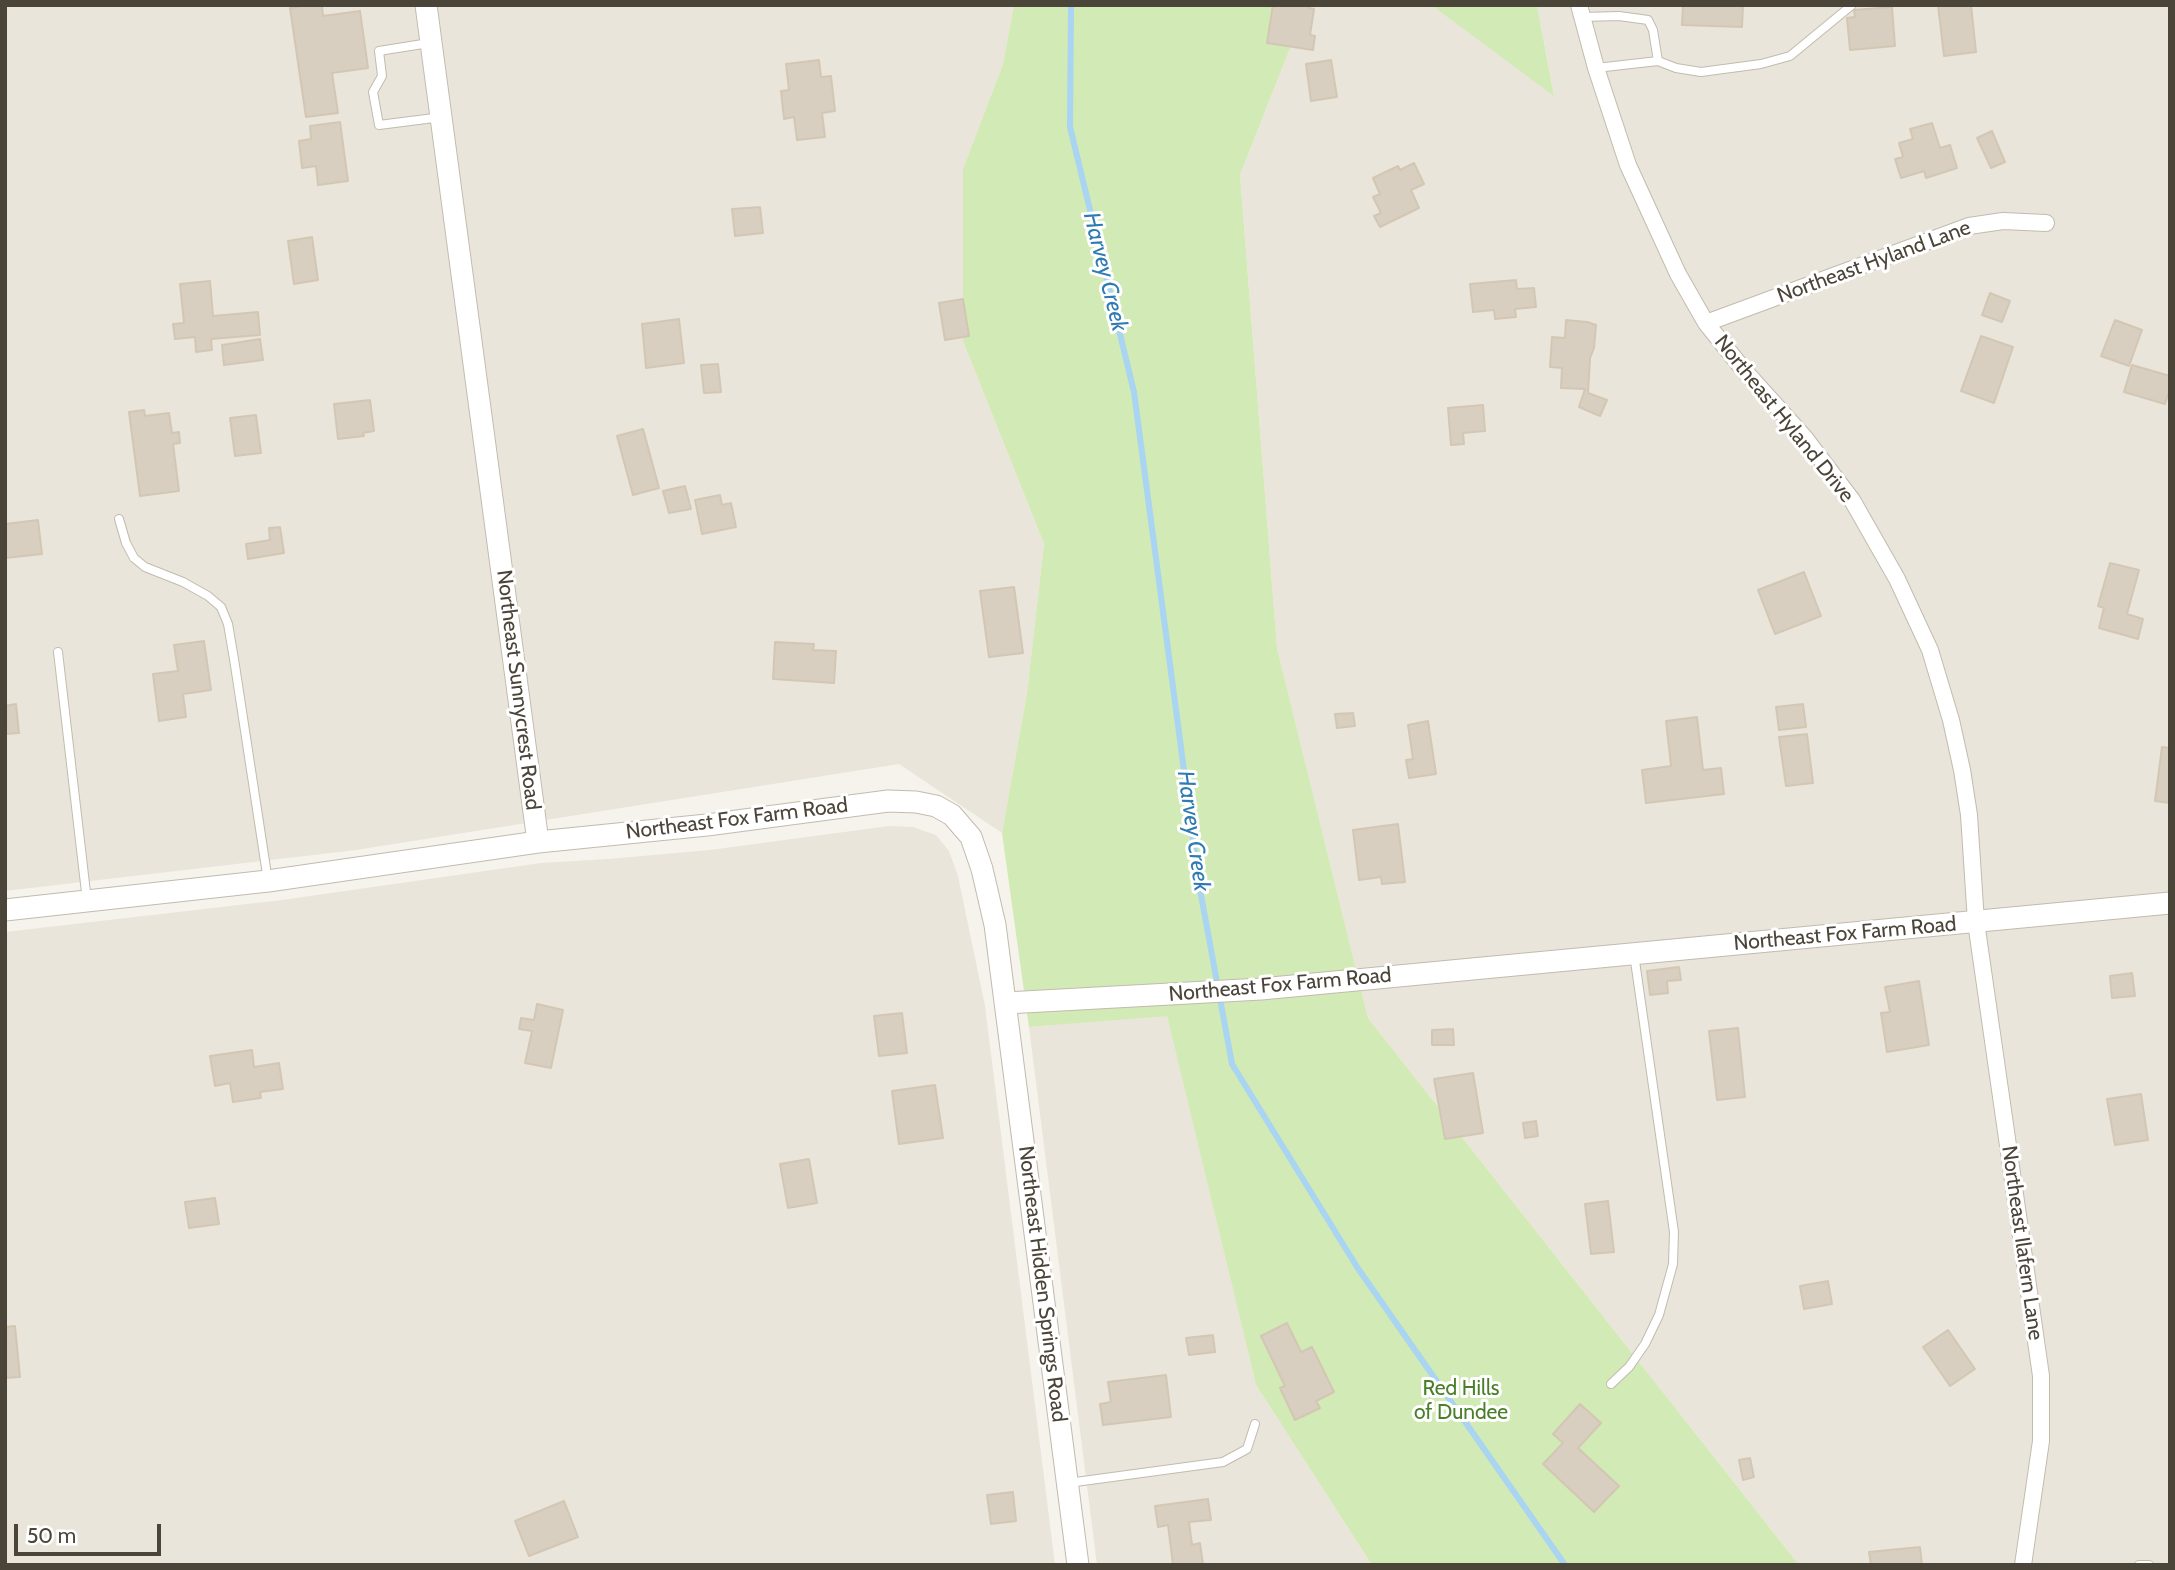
<!DOCTYPE html>
<style>
body{margin:0}
#map{position:relative;width:2175px;height:1570px;overflow:hidden;background:#f6f3ec;font-family:Cabin,sans-serif}
canvas{display:block}
.frame{position:absolute;inset:0;border:7px solid #4b4439;pointer-events:none}
.scale{position:absolute;left:14px;top:1524px;width:147px;height:32px;box-sizing:border-box;border:4px solid #4b4439;border-top:0;padding-left:9px;font-size:21px;line-height:24px;white-space:nowrap;color:#4b4439;-webkit-text-stroke:5px #fff;paint-order:stroke}
</style>
<div id="map">
<canvas width="2175" height="1570"></canvas>
<div class="frame"></div>
<div class="scale">50 m</div>
</div>
<script>
const context = document.querySelector('canvas').getContext('2d');
context.lineJoin = 'round';
function fillPath(path, color) { context.fillStyle = color; context.fill(path, 'evenodd'); }
const shape = rows => new Path2D(rows.map(r => 'M' + r).join(''));
function strokePath(path, color, width, dash) { context.strokeStyle = color; context.lineWidth = width; context.lineCap = dash ? 'butt' : 'round'; context.setLineDash(dash || []); context.stroke(path); }
function label(font, color, halo, rows, align = 'center') {
  context.font = font + ' Cabin,sans-serif'; context.lineWidth = 6; context.setLineDash([]); context.textBaseline = 'middle'; context.strokeStyle = halo; context.fillStyle = color; for (const [text, x, y, turn = 0] of rows) {
    context.save(); context.translate(x, y); context.rotate((+turn || 0) * Math.PI / 180); context.textAlign = isNaN(turn) ? turn : align; if (halo) context.strokeText(text, 0, 0); context.fillText(text, 0, 0); context.restore();
  }
}
const residential = shape([
 [5,5,1014,5,1003,64,963,169,963,341,1044,544,1027,693,1002,833,899,764,356,850,5,891],
 [1307,5,1431,5,1554,95,1537,5,2170,5,2170,1565,1799,1565,1368,1018,1277,648,1240,175],
 [889,826,913,827,936,835,949,851,958,876,985,1006,1055,1565,5,1565,5,932,282,900,541,863,608,859,710,850],
 [1167,1015,1256,1385,1372,1565,1097,1565,1029,1027]
]);
const green = shape([
 [1014,5,1307,5,1240,175,1277,648,1368,1018,1799,1565,1372,1565,1256,1385,1167,1016,1029,1027,1002,833,1027,693,1044,544,963,341,963,169,1003,64],
 [1431,5,1537,5,1554,96]
]);
const stream = shape([
 [1071,5,1070,127,1134,392,1199,884,1232,1064,1357,1267,1565,1565]
]);
const building = shape([
 [309,5,322,5,323,16,360,11,368,68,332,73,338,113,306,117,290,8,309,5],
 [1273,5,1309,5,1309,8,1314,9,1310,35,1315,36,1313,50,1267,43,1273,5],
 [1683,5,1743,5,1742,27,1682,25,1683,5],
 [1938,5,1971,5,1976,52,1944,56,1938,5],
 [1892,7,1895,46,1850,50,1847,18,1855,17,1854,10,1892,7],
 [819,60,821,77,831,76,835,111,822,113,825,137,797,140,794,117,784,119,781,91,789,90,786,64,819,60],
 [1331,60,1337,97,1311,101,1306,64,1331,60],
 [340,122,348,181,318,185,316,166,302,168,299,141,311,139,310,126,340,122],
 [1932,123,1940,148,1950,145,1957,168,1926,178,1924,171,1901,178,1895,159,1903,157,1899,143,1913,139,1910,129,1932,123],
 [1992,131,2005,162,1991,168,1977,138,1992,131],
 [1414,163,1424,184,1411,190,1419,208,1380,227,1374,216,1381,213,1373,197,1380,194,1373,178,1398,166,1400,170,1414,163],
 [760,207,763,233,735,236,732,209,760,207],
 [312,237,318,280,294,284,288,241,312,237],
 [1516,280,1517,289,1534,288,1536,307,1515,309,1516,317,1495,319,1494,310,1473,312,1470,284,1516,280],
 [210,281,213,316,258,312,260,335,211,339,212,350,196,352,195,337,175,339,173,324,184,323,180,284,210,281],
 [1990,293,2010,301,2002,322,1982,315,1990,293],
 [963,299,969,336,945,340,939,303,963,299],
 [679,319,684,363,646,368,642,324,679,319],
 [1566,320,1587,322,1596,325,1594,348,1590,358,1588,393,1607,400,1600,416,1579,407,1585,389,1561,388,1562,368,1550,367,1552,337,1565,338,1566,320],
 [2115,320,2142,330,2129,366,2101,356,2115,320],
 [1981,336,2013,347,1994,403,1961,391,1981,336],
 [260,339,263,360,224,365,222,345,260,339],
 [718,364,721,392,704,393,701,365,718,364],
 [2132,365,2170,376,2170,389,2165,404,2124,392,2132,365],
 [370,400,374,431,363,433,364,436,338,439,334,404,370,400],
 [1483,405,1485,431,1463,433,1464,444,1451,445,1448,408,1483,405],
 [144,410,145,416,169,413,172,433,179,432,180,443,173,444,179,491,140,496,129,412,144,410],
 [256,415,261,453,235,456,230,418,256,415],
 [643,429,659,488,633,495,617,436,643,429],
 [685,486,691,509,669,513,663,491,685,486],
 [720,495,722,505,731,503,736,527,702,534,695,500,720,495],
 [38,520,42,554,5,558,5,524,38,520],
 [280,527,284,553,248,559,246,544,270,540,269,528,280,527],
 [2110,563,2139,570,2127,614,2143,619,2138,639,2099,628,2104,608,2098,606,2110,563],
 [1804,572,1821,616,1775,634,1758,590,1804,572],
 [1014,587,1023,653,989,657,980,591,1014,587],
 [204,641,211,690,183,694,186,717,159,721,153,674,178,671,174,645,204,641],
 [775,642,814,644,813,650,836,651,834,683,773,679,775,642],
 [16,704,19,733,5,734,5,706,16,704],
 [1803,704,1806,727,1779,730,1776,707,1803,704],
 [1353,713,1355,726,1337,728,1335,714,1353,713],
 [1697,717,1703,770,1721,768,1724,794,1646,803,1642,770,1671,766,1666,721,1697,717],
 [1428,721,1436,774,1409,778,1406,760,1413,759,1408,725,1428,721],
 [1807,734,1813,783,1786,786,1779,737,1807,734],
 [2162,747,2170,748,2170,803,2155,801,2162,747],
 [1398,824,1405,882,1382,884,1381,877,1359,880,1353,830,1398,824],
 [1679,967,1681,980,1667,981,1668,993,1650,995,1647,971,1679,967],
 [2132,973,2135,996,2112,998,2110,976,2132,973],
 [1919,981,1929,1045,1887,1052,1881,1013,1890,1012,1885,987,1919,981],
 [537,1004,563,1010,551,1068,525,1063,532,1031,519,1029,521,1018,534,1020,537,1004],
 [902,1013,907,1053,879,1056,874,1016,902,1013],
 [1738,1028,1745,1097,1717,1100,1709,1031,1738,1028],
 [1453,1029,1454,1045,1432,1045,1432,1030,1453,1029],
 [252,1050,254,1067,279,1063,283,1089,260,1092,261,1098,233,1102,230,1083,215,1086,210,1056,252,1050],
 [1473,1073,1483,1133,1445,1139,1434,1079,1473,1073],
 [935,1085,943,1138,899,1144,892,1091,935,1085],
 [2141,1094,2148,1140,2115,1145,2107,1099,2141,1094],
 [1536,1121,1538,1136,1525,1138,1523,1123,1536,1121],
 [809,1159,817,1203,788,1208,780,1164,809,1159],
 [215,1198,219,1224,189,1228,185,1202,215,1198],
 [1608,1201,1614,1252,1591,1254,1585,1204,1608,1201],
 [1828,1281,1832,1304,1804,1309,1800,1286,1828,1281],
 [1287,1323,1301,1352,1312,1347,1334,1392,1316,1401,1320,1408,1295,1420,1280,1388,1285,1386,1261,1336,1287,1323],
 [15,1326,20,1377,5,1378,5,1327,15,1326],
 [1948,1330,1975,1369,1950,1386,1923,1347,1948,1330],
 [1213,1335,1215,1352,1189,1355,1186,1338,1213,1335],
 [1166,1375,1171,1417,1103,1425,1100,1404,1111,1402,1108,1382,1166,1375],
 [1580,1404,1601,1423,1578,1448,1619,1486,1594,1512,1543,1464,1563,1443,1553,1434,1580,1404],
 [1750,1458,1754,1477,1743,1480,1739,1460,1750,1458],
 [1013,1492,1016,1521,991,1524,987,1495,1013,1492],
 [1208,1499,1211,1520,1189,1522,1192,1545,1200,1543,1203,1565,1173,1565,1168,1525,1158,1527,1155,1506,1208,1499],
 [564,1501,578,1537,529,1556,515,1521,564,1501],
 [1920,1547,1922,1565,1871,1565,1869,1552,1920,1547]
]);
const service = shape([
 [1582,17,1619,16,1648,20,1653,30,1658,61],
 [429,43,379,51,382,76,373,92,379,125,442,117],
 [1596,68,1658,61,1676,68,1701,72,1761,64,1790,56,1852,5],
 [119,519,126,543,134,558,145,567,183,582,208,596,221,607,228,624,234,659,268,881],
 [58,652,87,901],
 [1611,1384,1629,1367,1645,1344,1659,1315,1673,1264,1674,1232,1634,954],
 [1068,1483,1223,1462,1247,1449,1255,1424],
 [2139,1565,2149,1565]
]);
const minor = shape([
 [1579,5,1596,68,1628,165,1678,274,1706,323,1743,369,1805,438,1852,500,1897,579,1930,650,1951,720,1962,770,1969,815,1976,922,2041,1376,2041,1441,2023,1565],
 [1706,323,1969,226,2003,221,2046,223]
]);
const tertiary = shape([
 [426,5,538,842],
 [5,910,268,881,538,842,707,825,888,801,916,802,936,806,952,815,971,837,982,869,995,925,1078,1565],
 [1006,1003,1261,989,2170,903]
]);
const streetNames = [
 ["Northeast Hyland Lane",1874,262,-20],
 ["Northeast Hyland Drive",1784,419,51],
 ["Northeast Sunnycrest Road",518,690,83],
 ["Northeast Fox Farm Road",737,819,-7],
 ["Northeast Fox Farm Road",1845,934,-5],
 ["Northeast Fox Farm Road",1280,985,-5],
 ["Northeast Ilafern Lane",2022,1243,82],
 ["Northeast Hidden Springs Road",1042,1284,83]
];
const parkNames = [
 ["Red Hills",1461,1389],
 ["of Dundee",1461,1413]
];
const waterNames = [
 ["Harvey Creek",1105,272,76],
 ["Harvey Creek",1193,831,82]
];
fillPath(residential, '#eae5da');
fillPath(green, '#d2eab5');
strokePath(stream, '#a9d4f2', 6);
fillPath(building, '#d8cfc1');
strokePath(building, '#d3c7b4', 2);
strokePath(service, '#c2bbae', 10);
strokePath(minor, '#c2bbae', 18);
strokePath(tertiary, '#c2bbae', 23);
strokePath(service, '#fff', 8);
strokePath(minor, '#fff', 16);
strokePath(tertiary, '#fff', 21);
label('21px', '#4b4439', '#fff', streetNames);
label('21px', '#4a7f2a', '#fff', parkNames);
label('italic 23px', '#2e7ab2', '#fff', waterNames);
</script>
